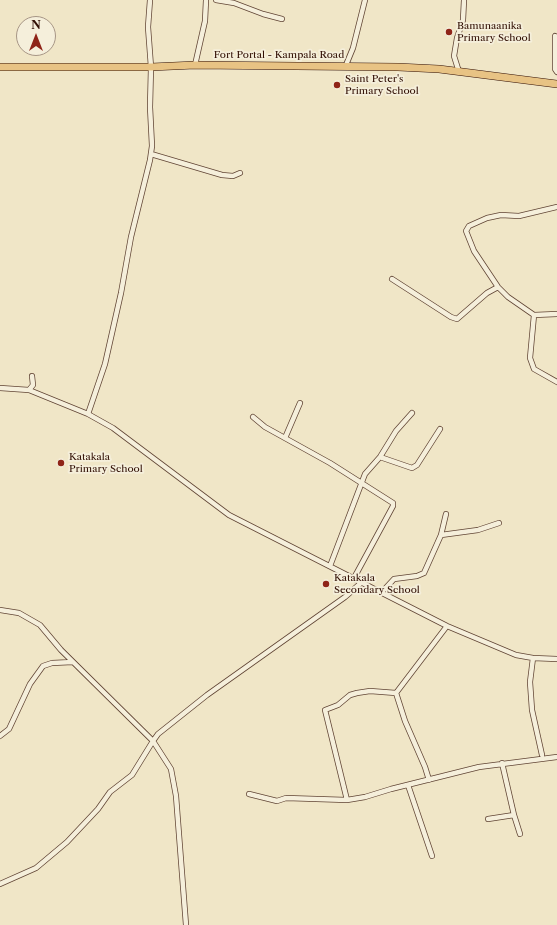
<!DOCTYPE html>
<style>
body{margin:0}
#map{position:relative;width:557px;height:925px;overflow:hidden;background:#f0e6c7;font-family:"Libre Caslon Text",serif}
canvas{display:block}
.north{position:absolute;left:16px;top:16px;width:40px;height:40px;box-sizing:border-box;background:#f5efdb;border:1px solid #a69585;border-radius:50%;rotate:0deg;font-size:11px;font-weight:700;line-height:16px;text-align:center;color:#300e03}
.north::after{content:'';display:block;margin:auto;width:14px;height:18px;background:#8f2418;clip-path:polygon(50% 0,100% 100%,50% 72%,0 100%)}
</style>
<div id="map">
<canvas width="557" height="925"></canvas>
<div class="north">N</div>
</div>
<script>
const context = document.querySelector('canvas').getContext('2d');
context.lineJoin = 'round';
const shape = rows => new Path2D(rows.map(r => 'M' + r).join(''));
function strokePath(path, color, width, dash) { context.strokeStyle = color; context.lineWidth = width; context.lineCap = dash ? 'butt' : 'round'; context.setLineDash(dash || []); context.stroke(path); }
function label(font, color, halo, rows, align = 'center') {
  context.font = font + ' "Libre Caslon Text",serif'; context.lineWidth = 3.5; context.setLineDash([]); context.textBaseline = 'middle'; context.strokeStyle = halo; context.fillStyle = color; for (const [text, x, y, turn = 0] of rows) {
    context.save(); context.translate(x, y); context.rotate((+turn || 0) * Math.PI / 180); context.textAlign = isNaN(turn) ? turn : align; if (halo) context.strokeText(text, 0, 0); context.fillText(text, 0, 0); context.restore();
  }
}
const street = shape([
 [216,0,234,3,263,14,282,19],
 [557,37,555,36,555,69,557,72],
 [195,65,205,21,206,0],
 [346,65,353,48,365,0],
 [459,72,454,56,457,38,463,20,464,0],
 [151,154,222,175,233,176,240,173],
 [557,207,519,216,501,215,487,218,469,226,466,231,474,251,498,287,508,297,534,315,557,314],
 [392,279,451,317,457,319,487,293,498,287],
 [534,315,530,358,534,369,557,382],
 [0,388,29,390,88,414,113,428,229,515,447,626,516,655,533,658,557,659],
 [29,390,33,385,32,376],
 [88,414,105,364,121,293,131,237,150,160,152,146,150,107,151,67,148,27,150,0],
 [253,417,265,427,330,463,393,503,393,506,354,578],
 [285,438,300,403],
 [380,457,412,468,417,465,440,429],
 [441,535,478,530,499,523],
 [330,566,365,474,380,457,396,431,412,413],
 [382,592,394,579,417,576,424,573,441,535,446,514],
 [0,610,19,613,40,625,61,650,153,741,132,775,110,792,98,809,67,842,36,868,0,884],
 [533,658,530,682,532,710,542,755],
 [0,736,9,729,30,684,43,666,52,663,73,662],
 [429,780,425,767,405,721,396,693,447,626],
 [408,785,432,856],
 [249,794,277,801,286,798,347,800,365,797,391,789,479,767,557,757],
 [347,800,325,710,338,705,350,695,357,693,370,691,396,693],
 [514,815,520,834],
 [488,819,514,815,502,763],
 [186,925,176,796,171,769,153,741,158,734,207,695,345,597,362,582]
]);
const primary = shape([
 [0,67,151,67,195,65,398,67,439,69,557,84]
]);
const markers = [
 [449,32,4,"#8f2418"],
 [337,85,4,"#8f2418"],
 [61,463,4,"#8f2418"],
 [326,584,4,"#8f2418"]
];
const poiNames = [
 ["Bamunaanika",457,26],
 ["Primary School",457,38],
 ["Saint Peter's",345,79],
 ["Primary School",345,91],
 ["Katakala",69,457],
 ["Primary School",69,469],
 ["Katakala",334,578],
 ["Secondary School",334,590]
];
const streetNames = [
 ["Fort Portal - Kampala Road",279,55]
];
strokePath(street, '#604434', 6);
strokePath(primary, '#300e03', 8);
strokePath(street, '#f5efdb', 4.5);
strokePath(primary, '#e8c384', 7);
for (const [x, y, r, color] of markers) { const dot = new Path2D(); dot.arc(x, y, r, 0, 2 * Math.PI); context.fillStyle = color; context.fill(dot); strokePath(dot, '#f5efdb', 1.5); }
label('10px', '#300e03', '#f5efdb', poiNames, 'left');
label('10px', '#300e03', '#f5efdb', streetNames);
</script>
